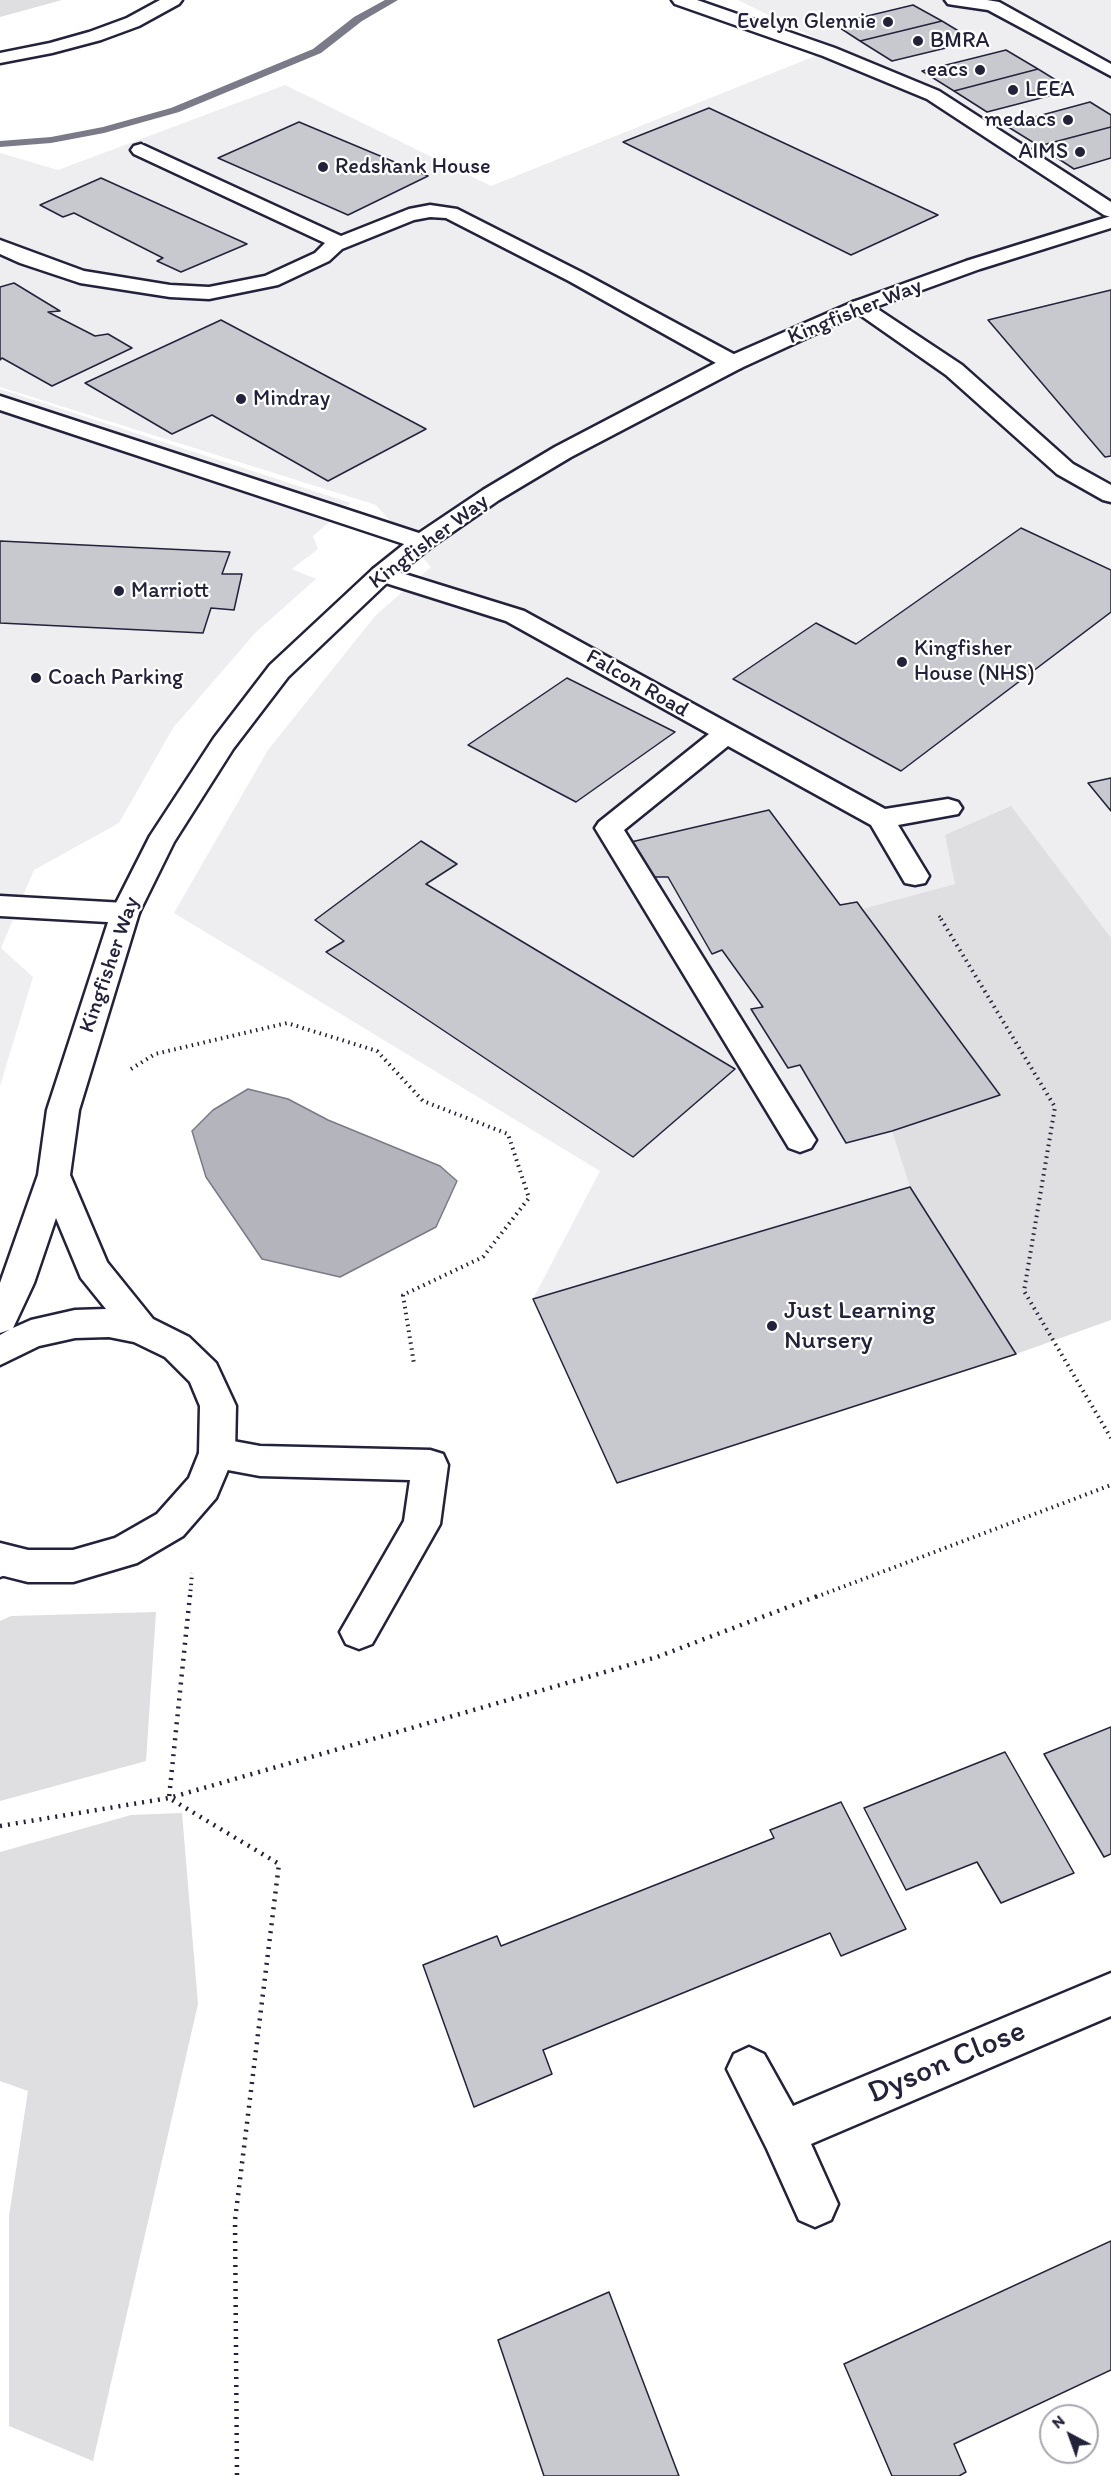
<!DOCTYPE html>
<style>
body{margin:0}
#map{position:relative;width:1111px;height:2476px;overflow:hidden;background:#fff;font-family:Itim,sans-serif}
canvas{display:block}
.north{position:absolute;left:1039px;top:2404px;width:60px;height:60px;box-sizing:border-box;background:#fff;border:2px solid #a7a7b1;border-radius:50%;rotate:319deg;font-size:16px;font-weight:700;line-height:24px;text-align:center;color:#22223b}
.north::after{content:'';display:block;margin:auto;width:21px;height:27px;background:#22223b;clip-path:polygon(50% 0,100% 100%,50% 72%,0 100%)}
</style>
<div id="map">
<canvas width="1111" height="2476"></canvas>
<div class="north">N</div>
</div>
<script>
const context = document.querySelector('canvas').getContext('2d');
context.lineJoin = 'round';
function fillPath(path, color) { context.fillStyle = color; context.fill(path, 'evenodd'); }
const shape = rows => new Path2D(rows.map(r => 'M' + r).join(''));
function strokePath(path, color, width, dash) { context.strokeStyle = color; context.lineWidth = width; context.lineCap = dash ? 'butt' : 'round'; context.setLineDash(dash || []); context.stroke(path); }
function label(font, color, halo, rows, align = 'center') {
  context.font = font + ' Itim,sans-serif'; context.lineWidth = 4.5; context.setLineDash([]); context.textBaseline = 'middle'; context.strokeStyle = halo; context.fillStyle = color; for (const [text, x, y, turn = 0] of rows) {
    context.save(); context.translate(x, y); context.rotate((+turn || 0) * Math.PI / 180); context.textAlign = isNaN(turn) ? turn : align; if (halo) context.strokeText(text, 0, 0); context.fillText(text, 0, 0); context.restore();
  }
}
const built = shape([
 [738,0,1111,0,1111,938,955,884,863,909,1000,1095,893,1131,910,1187,1016,1354,617,1483,533,1299,600,1171,174,913,268,750,375,616,431,567,376,505,0,387,0,153,58,170,285,85,491,186,835,48],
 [0,389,351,503,313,536,318,549,292,569,316,579,256,632,173,728,119,823,34,870,1,948,33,977,0,1086]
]);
const green = shape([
 [0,0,62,0,0,17],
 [1011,806,1111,938,1111,1320,1016,1354,910,1187,892,1131,1000,1094,862,909,955,884,945,835],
 [156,1612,146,1761,0,1801,0,1621,11,1616],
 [182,1813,198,2004,93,2461,9,2426,9,2216,28,2091,0,2081,0,1852,131,1815]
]);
const water = shape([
 [248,1089,288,1099,328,1120,440,1166,457,1181,436,1227,340,1277,262,1259,206,1177,192,1131,213,1110,248,1089]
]);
const stream = shape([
 [385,0,398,0,362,21,321,53,179,112,104,133,51,143,0,147,0,141,51,137,103,127,171,108,313,49,354,17,385,0]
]);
const building = shape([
 [913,5,942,21,860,41,834,24,913,5],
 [942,21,975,41,892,61,860,41,942,21],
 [1006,50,1038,69,954,91,922,71,1006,50],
 [1038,69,1072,90,987,112,954,91,1038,69],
 [1090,102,1111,115,1111,127,1039,146,1005,125,1090,102],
 [709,108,938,215,851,255,623,142,709,108],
 [299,122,428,176,348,215,218,158,299,122],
 [1111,127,1111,158,1074,169,1039,146,1111,127],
 [101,178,247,244,181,272,157,261,163,258,74,213,63,217,40,205,101,178],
 [14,283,60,311,48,312,95,336,108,334,132,348,52,386,2,358,0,360,0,287,14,283],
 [1111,290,1111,456,1105,457,988,320,1111,290],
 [221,320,426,429,328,481,212,415,172,434,85,383,221,320],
 [1021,528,1111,570,1111,612,901,771,733,679,816,623,856,644,1021,528],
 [0,541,230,552,222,574,242,574,234,610,211,608,203,633,0,623,0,541],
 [567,678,675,732,576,802,468,745,567,678],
 [1111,778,1111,811,1088,783,1111,778],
 [769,810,840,905,857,902,862,909,1000,1095,892,1131,846,1143,800,1065,788,1068,751,1009,763,1007,722,950,712,954,668,877,654,877,631,842,769,810],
 [421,841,457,864,426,884,735,1069,633,1157,326,952,344,941,315,920,421,841],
 [910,1187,1016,1354,617,1483,533,1299,910,1187],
 [1111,1727,1111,1854,1104,1857,1044,1754,1111,1727],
 [1005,1752,1074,1873,1001,1903,977,1862,906,1890,864,1808,1005,1752],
 [841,1802,906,1929,841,1956,830,1933,543,2050,552,2074,474,2107,423,1965,497,1936,501,1946,774,1838,770,1830,841,1802],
 [1111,2241,1111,2370,954,2444,966,2472,959,2476,892,2476,844,2364,1111,2241],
 [609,2292,679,2476,544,2476,498,2340,609,2292]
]);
const pathFar2 = shape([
 [939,916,942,920]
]);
const pathFar1 = shape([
 [941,919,1055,1107,1024,1291,1111,1438],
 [131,1069,155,1054,287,1023,377,1051,423,1101,508,1134,529,1198,483,1257,403,1295,414,1364],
 [190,1597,192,1573],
 [816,1597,1111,1485]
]);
const path = shape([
 [190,1595,169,1798,279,1864,235,2220,237,2476],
 [0,1826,169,1798,657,1657,820,1595]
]);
const service = shape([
 [672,0,697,0,835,48,939,91,1111,202,1111,217,1104,215,927,99,823,56,675,4,672,0],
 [945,0,987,0,999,2,1111,64,1111,76,988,10,954,5,948,4,945,0],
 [141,144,341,236,409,209,430,205,457,209,583,273,741,358,744,363,741,368,733,370,725,368,569,281,446,218,430,217,414,220,342,249,329,261,278,285,209,299,170,297,80,283,20,263,0,254,0,240,84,271,170,285,209,287,265,276,315,253,325,243,134,154,131,150,134,146,141,144],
 [860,300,867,302,962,365,1073,464,1111,485,1111,502,1103,500,1057,474,946,375,853,310,849,306,853,302,860,300],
 [0,396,431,537,434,542,431,547,422,549,413,547,0,410,0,396],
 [382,567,524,611,885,809,948,799,958,802,962,808,958,814,898,825,929,876,925,883,915,885,905,883,871,825,728,746,624,830,811,1132,816,1140,811,1148,800,1152,789,1148,595,828,599,822,709,734,506,621,373,579,370,574,373,569,382,567],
 [0,896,125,903,135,906,139,913,135,920,125,923,0,916,0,896],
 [217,1438,260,1446,430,1450,443,1454,448,1465,440,1524,372,1644,359,1649,346,1644,340,1632,404,1521,410,1480,260,1476,217,1468,204,1464,199,1453,204,1442,217,1438]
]);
const minor = shape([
 [1111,216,1111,228,980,269,867,310,741,368,571,457,499,500,431,547,391,579,288,677,233,749,174,842,139,913,79,1110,70,1175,107,1262,153,1319,189,1337,216,1363,236,1406,235,1453,216,1498,183,1536,137,1563,73,1582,28,1582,0,1575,0,1543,28,1550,73,1550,115,1538,157,1514,189,1478,199,1453,200,1406,190,1382,165,1357,134,1342,109,1337,75,1338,39,1346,0,1365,0,1335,9,1330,0,1333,0,1283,38,1175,47,1110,111,913,150,836,214,738,270,665,373,569,413,537,483,490,555,447,725,358,853,302,966,261,1111,216],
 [56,1218,81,1278,106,1309,75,1310,31,1320,13,1328,34,1283,56,1218],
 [1111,1973,1111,2016,811,2144,838,2204,831,2220,815,2227,799,2220,767,2149,727,2069,734,2054,749,2047,764,2054,793,2106,1111,1973]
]);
const trunk = shape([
 [160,0,182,0,179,4,139,26,101,40,52,53,0,63,0,53,50,43,89,32,127,18,160,0],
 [0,1544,15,1549,21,1560,15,1571,0,1577,0,1544]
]);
const markers = [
 [888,22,6,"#22223b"],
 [918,41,6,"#22223b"],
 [980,70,6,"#22223b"],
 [1013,90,6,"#22223b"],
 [1068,120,6,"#22223b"],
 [1080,152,6,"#22223b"],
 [323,167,6,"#22223b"],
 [241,399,6,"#22223b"],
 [119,591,6,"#22223b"],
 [902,662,6,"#22223b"],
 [36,678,6,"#22223b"],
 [772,1326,6,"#22223b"]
];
const farPoinames = [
 ["Evelyn Glennie",876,22,"right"],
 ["BMRA",930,41],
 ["eacs",968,70,"right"],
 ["LEEA",1025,90],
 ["medacs",1056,120,"right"],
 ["AIMS",1068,152,"right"],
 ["Redshank House",335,167],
 ["Mindray",253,399],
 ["Marriott",131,591],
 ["Kingfisher",914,649],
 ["House (NHS)",914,674],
 ["Coach Parking",48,678]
];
const farStreetnames = [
 ["Kingfisher Way",855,312,-22],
 ["Kingfisher Way",429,542,-37],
 ["Falcon Road",637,684,30],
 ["Kingfisher Way",110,965,-71]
];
const poiNames = [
 ["Just Learning",784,1311],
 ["Nursery",784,1341]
];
const nearStreetnames = [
 ["Dyson Close",947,2063,-23]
];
fillPath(built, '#eeeef1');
fillPath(green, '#dfdfe2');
fillPath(water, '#b4b4bc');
strokePath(water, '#7a7a88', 1.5);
fillPath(stream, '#7a7a88');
fillPath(building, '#c8c8cf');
strokePath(building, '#22223b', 1.5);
strokePath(service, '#22223b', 5);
strokePath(minor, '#22223b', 5);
strokePath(trunk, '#22223b', 5);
strokePath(pathFar2, '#22223b', 3, [1.5, 4]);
strokePath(pathFar1, '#22223b', 4, [1.5, 4.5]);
strokePath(path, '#22223b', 4.5, [2, 6]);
fillPath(service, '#fff');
fillPath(minor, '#fff');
fillPath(trunk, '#fff');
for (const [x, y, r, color] of markers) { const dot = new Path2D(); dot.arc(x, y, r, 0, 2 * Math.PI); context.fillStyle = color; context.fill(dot); strokePath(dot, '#fff', 2); }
label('22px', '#22223b', '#fff', farPoinames, 'left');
label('22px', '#22223b', '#fff', farStreetnames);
label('26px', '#22223b', '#fff', poiNames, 'left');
label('32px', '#22223b', '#fff', nearStreetnames);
</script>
